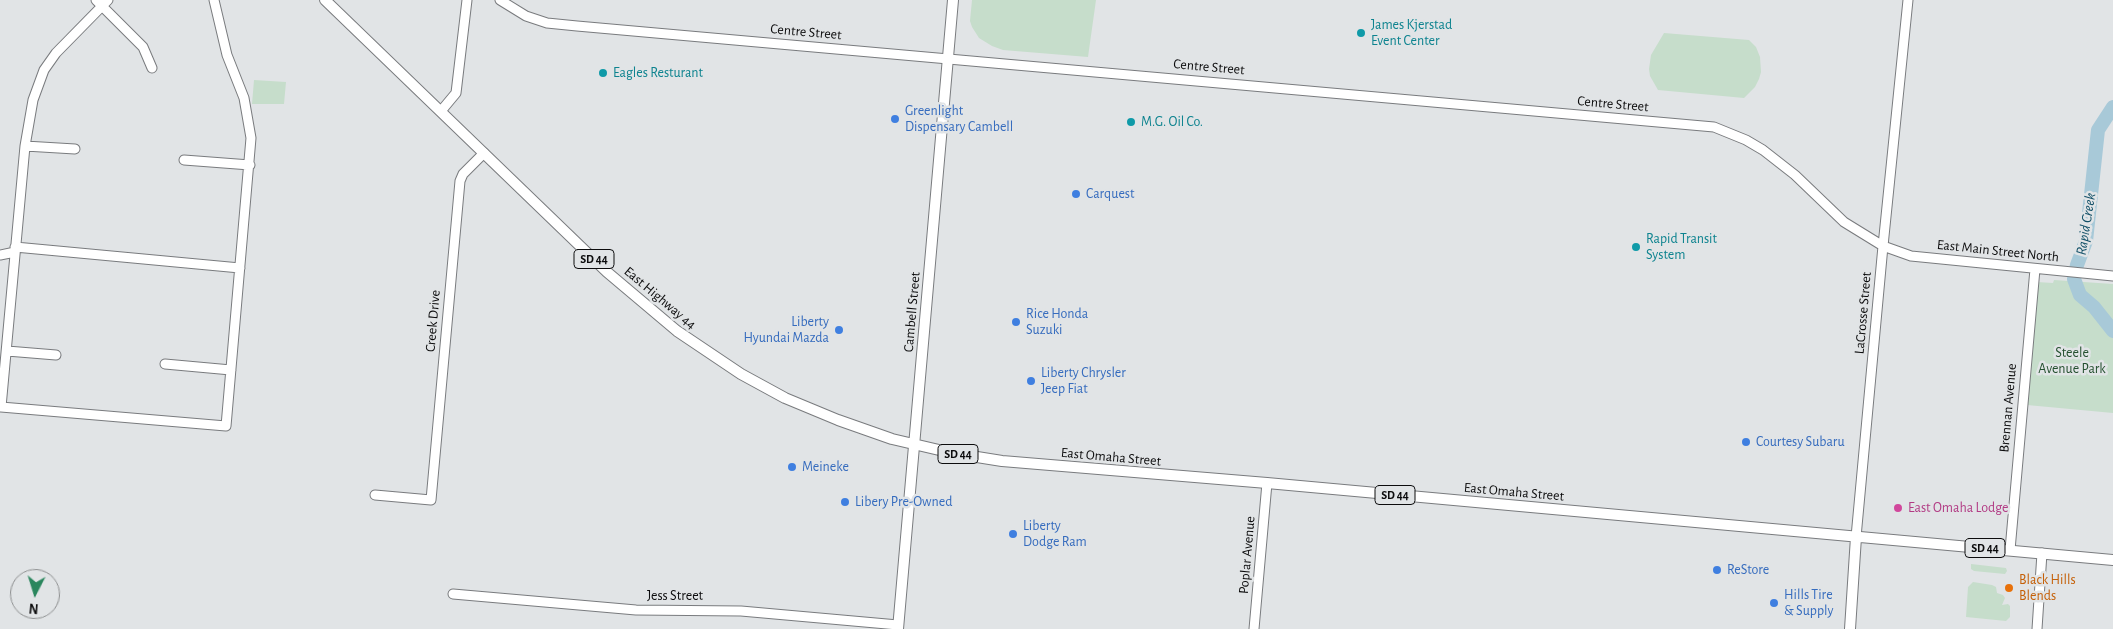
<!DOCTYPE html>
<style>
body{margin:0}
#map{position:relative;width:2113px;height:629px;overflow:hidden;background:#e1e4e6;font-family:"Alegreya Sans",sans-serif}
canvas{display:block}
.north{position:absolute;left:10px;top:569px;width:50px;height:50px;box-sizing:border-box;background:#e1e4e6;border:1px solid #8c8e8f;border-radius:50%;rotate:185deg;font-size:14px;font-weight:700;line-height:20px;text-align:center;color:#0c0c0d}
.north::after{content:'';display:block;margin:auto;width:18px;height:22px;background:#2a865d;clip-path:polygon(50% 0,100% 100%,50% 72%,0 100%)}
</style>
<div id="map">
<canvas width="2113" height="629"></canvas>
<div class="north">N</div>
</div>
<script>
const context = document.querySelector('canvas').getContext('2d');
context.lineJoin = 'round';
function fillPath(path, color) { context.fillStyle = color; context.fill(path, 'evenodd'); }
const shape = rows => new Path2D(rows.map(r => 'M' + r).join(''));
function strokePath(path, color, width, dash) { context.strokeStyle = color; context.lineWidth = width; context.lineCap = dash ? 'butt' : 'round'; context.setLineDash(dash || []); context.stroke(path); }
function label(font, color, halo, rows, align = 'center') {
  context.font = font + ' "Alegreya Sans",sans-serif'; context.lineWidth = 5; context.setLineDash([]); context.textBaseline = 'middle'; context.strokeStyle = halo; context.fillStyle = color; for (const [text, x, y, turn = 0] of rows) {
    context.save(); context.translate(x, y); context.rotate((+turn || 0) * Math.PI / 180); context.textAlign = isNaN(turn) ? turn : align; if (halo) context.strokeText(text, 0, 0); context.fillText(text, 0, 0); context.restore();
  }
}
const green = shape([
 [972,0,1096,0,1088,57,1003,50,992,46,979,38,972,27,970,21],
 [1664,33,1749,40,1756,47,1760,57,1761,72,1759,79,1755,87,1744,98,1658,90,1650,76,1649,69,1651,55],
 [254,80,286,82,284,104,252,104],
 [2054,280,2113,284,2113,413,2027,405,2037,282,2053,283],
 [1971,564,2006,568,2007,571,2005,574,1974,571,1971,569],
 [1973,582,1992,585,1996,587,1997,593,2003,595,2005,598,2002,605,2008,604,2010,606,2010,617,2006,621,1966,617,1968,587]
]);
const river = shape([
 [2113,107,2098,130,2086,241,2077,265,2074,279,2080,295,2094,307,2113,331]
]);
const minor = shape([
 [96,0,143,47,152,68],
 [108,0,56,53,44,70,33,100,25,146,1,407,226,426,251,138,244,98,227,55,214,0],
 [500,0,526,16,547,23,577,26,1714,127,1746,140,1763,150,1795,175,1844,222,1883,246,1911,256,2113,276],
 [441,111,456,93,467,0],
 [25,146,75,149],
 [184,160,250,165],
 [15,247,240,268],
 [0,255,15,252],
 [7,351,56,355],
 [165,364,231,370],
 [375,495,431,500,460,181,463,174,484,153],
 [1856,537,1883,246,1908,0],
 [2010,550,2035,269],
 [453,594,636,610,741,611,898,625],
 [1254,629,1267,483],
 [2037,629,2042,553]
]);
const major = shape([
 [325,0,607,272,677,331,741,374,785,398,838,420,892,439,952,453,1002,461,1267,483,2113,560],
 [898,629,953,0],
 [1850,629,1856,537]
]);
const markers = [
 [1361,33,5,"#0f9aa8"],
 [603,73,5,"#0f9aa8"],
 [895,119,5,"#3f7fe0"],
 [1131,122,5,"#0f9aa8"],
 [1076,194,5,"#3f7fe0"],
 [1636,247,5,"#0f9aa8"],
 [1016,322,5,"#3f7fe0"],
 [839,330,5,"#3f7fe0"],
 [1031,381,5,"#3f7fe0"],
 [1746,442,5,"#3f7fe0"],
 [792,467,5,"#3f7fe0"],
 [845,502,5,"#3f7fe0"],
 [1898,508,5,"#d1479c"],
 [1013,534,5,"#3f7fe0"],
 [1717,570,5,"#3f7fe0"],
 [2009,588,5,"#e8710a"],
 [1774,603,5,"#3f7fe0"]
];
const shields = [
 [594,259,40],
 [958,454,40],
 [1395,495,40],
 [1985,548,40]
];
const shieldNames = [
 ["SD 44",594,259],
 ["SD 44",958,454],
 ["SD 44",1395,495],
 ["SD 44",1985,548]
];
const cultureNames = [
 ["James Kjerstad",1371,25],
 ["Event Center",1371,41],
 ["Eagles Resturant",613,73],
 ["M.G. Oil Co.",1141,122],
 ["Rapid Transit",1646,239],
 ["System",1646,255]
];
const streetNames = [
 ["Centre Street",806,32,5],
 ["Centre Street",1209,67,5],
 ["Centre Street",1613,104,5],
 ["East Main Street North",1998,251,6],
 ["East Highway 44",660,298,40],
 ["Cambell Street",912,312,-85],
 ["LaCrosse Street",1863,313,-85],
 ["Creek Drive",433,321,-85],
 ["Brennan Avenue",2008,408,-85],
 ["East Omaha Street",1111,457,5],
 ["East Omaha Street",1514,492,5],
 ["Poplar Avenue",1247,555,-85],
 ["Jess Street",675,596]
];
const shopNames = [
 ["Greenlight",905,111],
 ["Dispensary Cambell",905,127],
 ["Carquest",1086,194],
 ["Rice Honda",1026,314],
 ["Suzuki",1026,330],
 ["Liberty",829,322,"right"],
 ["Hyundai Mazda",829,338,"right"],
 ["Liberty Chrysler",1041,373],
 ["Jeep Fiat",1041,389],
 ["Courtesy Subaru",1756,442],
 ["Meineke",802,467],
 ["Libery Pre-Owned",855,502],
 ["Liberty",1023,526],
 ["Dodge Ram",1023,542],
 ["ReStore",1727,570],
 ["Hills Tire",1784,595],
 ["& Supply",1784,611]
];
const parkNames = [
 ["Steele",2072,353],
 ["Avenue Park",2072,369]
];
const hotelNames = [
 ["East Omaha Lodge",1908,508]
];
const foodNames = [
 ["Black Hills",2019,580],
 ["Blends",2019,596]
];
const waterNames = [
 ["Rapid Creek",2086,224,-81]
];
fillPath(green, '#c6ddcb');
strokePath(river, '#a8c9d8', 14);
strokePath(minor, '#797b7e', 11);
strokePath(major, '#797b7e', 12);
strokePath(minor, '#fff', 9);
strokePath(major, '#fff', 10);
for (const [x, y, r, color] of markers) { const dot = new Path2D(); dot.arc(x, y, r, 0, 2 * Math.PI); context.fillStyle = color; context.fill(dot); strokePath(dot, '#e1e4e6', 2); }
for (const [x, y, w] of shields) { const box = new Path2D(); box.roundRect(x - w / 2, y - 9.5, w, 19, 4); context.fillStyle = '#e1e4e6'; context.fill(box); strokePath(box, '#0c0c0d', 1); }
label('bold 12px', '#0c0c0d', null, shieldNames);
label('14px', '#0d838f', '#e1e4e6', cultureNames, 'left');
label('14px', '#0c0c0d', '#e1e4e6', streetNames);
label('14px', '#366cbe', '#e1e4e6', shopNames, 'left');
label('14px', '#255030', '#e1e4e6', parkNames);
label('14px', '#b23c85', '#e1e4e6', hotelNames, 'left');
label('14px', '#c56008', '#e1e4e6', foodNames, 'left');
label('italic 15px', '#125068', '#e1e4e6', waterNames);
</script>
